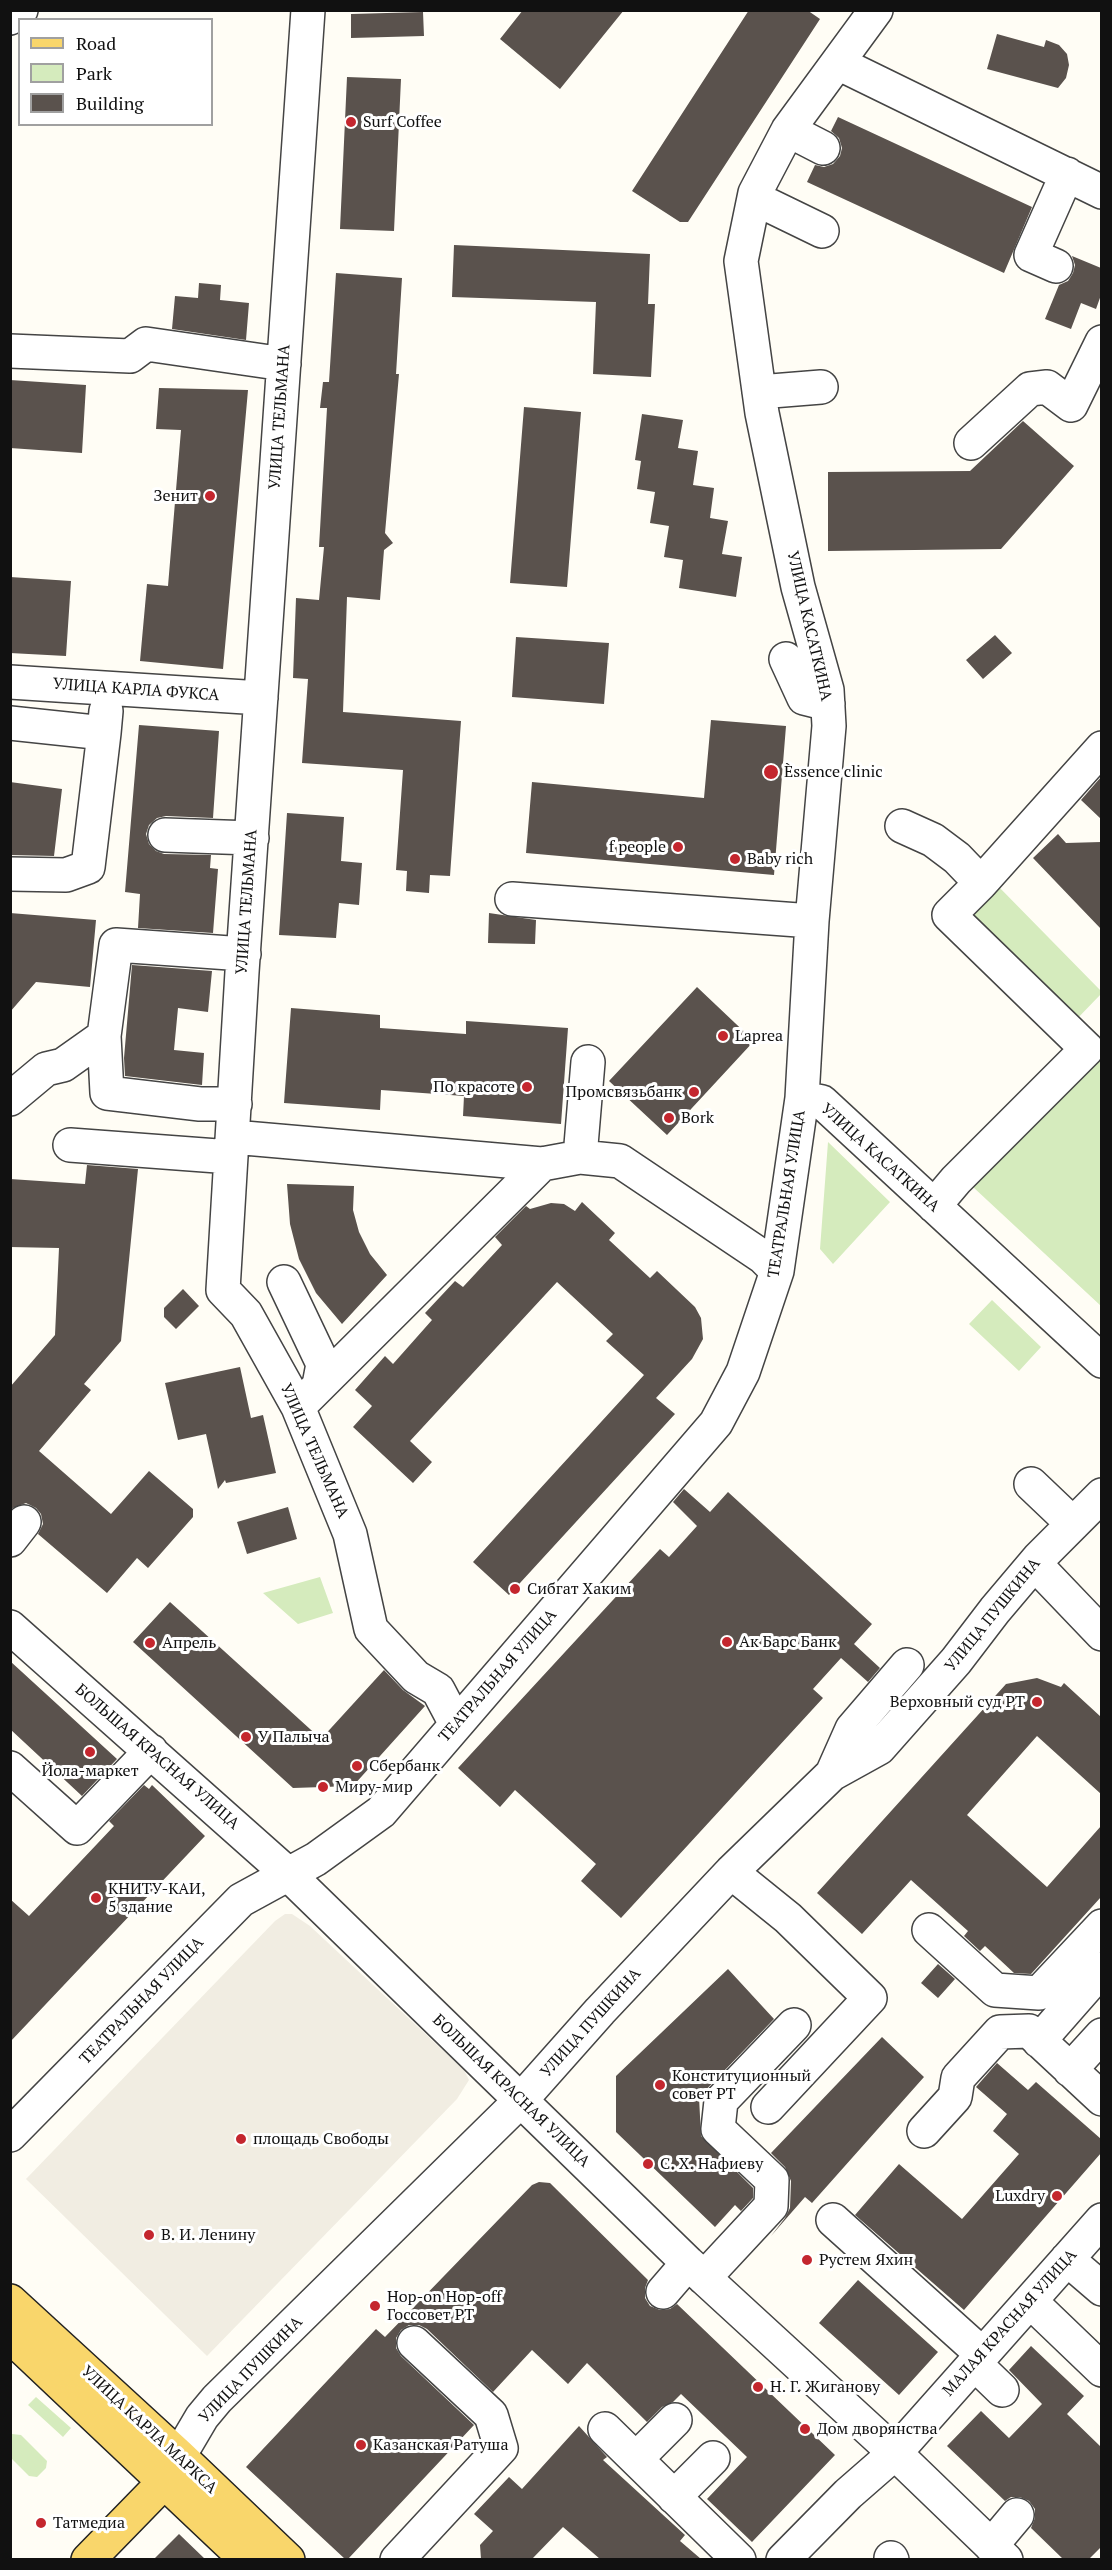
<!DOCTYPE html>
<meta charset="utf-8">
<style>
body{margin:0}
#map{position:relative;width:1112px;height:2570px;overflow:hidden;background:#fffdf5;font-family:"PT Serif",serif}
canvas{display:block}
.frame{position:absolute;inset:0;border:12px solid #111;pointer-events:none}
.legend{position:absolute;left:18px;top:18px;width:195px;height:108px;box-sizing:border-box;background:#fff;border:2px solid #a0a0a0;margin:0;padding:8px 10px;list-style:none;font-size:18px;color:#111}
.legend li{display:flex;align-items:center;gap:12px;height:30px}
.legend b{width:30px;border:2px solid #a0a0a0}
</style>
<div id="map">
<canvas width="1112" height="2570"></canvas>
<div class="frame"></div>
<ul class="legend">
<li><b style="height:8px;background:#f9d66b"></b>Road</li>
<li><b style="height:16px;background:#d5ebbd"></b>Park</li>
<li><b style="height:16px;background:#5a524d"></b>Building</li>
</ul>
</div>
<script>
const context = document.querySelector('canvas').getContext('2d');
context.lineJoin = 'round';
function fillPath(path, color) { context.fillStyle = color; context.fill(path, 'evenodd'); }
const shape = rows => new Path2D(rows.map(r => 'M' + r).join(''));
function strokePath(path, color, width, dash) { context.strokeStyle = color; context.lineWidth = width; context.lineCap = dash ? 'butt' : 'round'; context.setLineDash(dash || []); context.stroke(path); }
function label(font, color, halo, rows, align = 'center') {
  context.font = font + ' "PT Serif",serif'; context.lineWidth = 6; context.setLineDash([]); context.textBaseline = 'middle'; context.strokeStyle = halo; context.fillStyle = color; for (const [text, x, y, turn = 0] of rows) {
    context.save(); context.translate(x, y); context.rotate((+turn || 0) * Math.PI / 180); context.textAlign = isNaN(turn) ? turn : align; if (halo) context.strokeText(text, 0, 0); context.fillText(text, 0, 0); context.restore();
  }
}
const green = shape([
 [997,885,1101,991,1101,994,1073,1023,971,917],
 [1101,1050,1101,1306,973,1187],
 [828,1142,890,1202,833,1264,820,1249],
 [992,1300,1041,1347,1019,1371,969,1324],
 [320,1577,333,1613,298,1624,263,1593],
 [36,2397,71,2428,63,2437,28,2405],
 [12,2434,21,2435,47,2461,46,2468,37,2477,29,2476,11,2458]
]);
const plaza = shape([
 [285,1914,292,1914,310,1926,464,2070,469,2080,457,2099,207,2356,26,2179,275,1921]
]);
const building = shape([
 [523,10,624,10,560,89,500,39],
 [749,10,807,10,820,19,688,222,680,222,632,191],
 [423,12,424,36,351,38,351,14],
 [997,34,1044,47,1046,40,1059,45,1067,54,1069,65,1066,78,1058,88,987,69],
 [347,77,401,79,394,231,340,229],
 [838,117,1032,207,1004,273,807,182,815,165,824,167,833,164,840,156,842,148,839,138,831,131],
 [454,245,650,254,648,304,655,304,651,377,593,374,596,302,452,297],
 [1072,256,1101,268,1101,295,1096,309,1081,303,1071,329,1045,319,1059,285,1068,281,1073,273,1075,265],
 [336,273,402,278,396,374,399,374,385,533,393,543,384,550,380,600,347,597,343,712,461,721,450,876,430,875,429,893,406,891,407,871,396,870,403,770,302,763,308,679,293,678,296,598,319,600,324,547,319,547,327,408,320,408,323,382,329,382],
 [199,283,221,285,220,300,249,303,246,340,172,329,175,296,198,298],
 [10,380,86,385,82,453,10,448],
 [159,388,248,390,223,669,140,661,147,584,168,586,181,430,156,429],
 [524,407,581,412,567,587,510,583],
 [642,414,683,420,678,448,698,451,693,485,714,488,710,518,728,521,722,554,742,557,736,597,679,588,683,560,664,557,669,526,650,523,655,492,637,489,641,461,635,460],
 [1023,421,1074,466,1001,549,828,551,828,472,970,471],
 [10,577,71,581,66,656,10,653],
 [995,635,1012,653,983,679,966,660],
 [516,637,609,643,604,704,512,697],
 [711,720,786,726,774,875,526,853,532,782,704,798],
 [139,725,219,731,213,818,166,816,157,818,149,825,146,834,149,844,156,851,164,854,211,855,210,868,218,869,213,933,138,928,140,894,125,892],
 [1101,777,1101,819,1081,800],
 [10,782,62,789,54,856,10,855],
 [287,813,344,817,341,861,362,863,359,905,339,903,336,938,279,935],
 [1058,834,1066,843,1101,842,1101,929,1033,858],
 [10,913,96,920,90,987,36,982,10,1012],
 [489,913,536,920,535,944,488,943],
 [132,965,212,971,208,1012,178,1008,174,1050,204,1053,202,1085,125,1076,124,1058],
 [697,987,754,1041,667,1135,609,1081],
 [291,1008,380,1015,380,1028,466,1034,466,1021,568,1028,561,1124,463,1116,464,1096,381,1090,380,1110,284,1103],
 [87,1165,138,1169,121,1341,84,1384,91,1390,39,1451,111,1514,149,1471,193,1509,193,1517,148,1568,137,1558,107,1593,38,1534,43,1524,41,1514,36,1508,26,1503,10,1509,10,1387,55,1335,59,1248,10,1247,10,1179,85,1184],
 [287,1184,354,1186,353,1210,359,1232,370,1254,387,1275,342,1324,316,1293,299,1259,290,1224],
 [582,1202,615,1233,609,1240,650,1278,657,1271,695,1307,701,1318,703,1339,692,1359,656,1398,675,1414,509,1595,473,1562,644,1375,606,1341,613,1334,557,1282,410,1441,432,1462,413,1483,353,1427,372,1406,355,1390,385,1356,393,1364,432,1320,425,1313,455,1281,463,1287,502,1245,495,1237,526,1206,530,1209,551,1203,564,1204,575,1211],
 [183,1289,199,1306,176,1329,164,1317,164,1308],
 [240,1367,251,1418,263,1415,276,1473,226,1483,225,1480,218,1489,206,1434,178,1440,165,1383],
 [684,1489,710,1512,728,1492,872,1624,854,1644,880,1668,868,1682,841,1658,813,1689,823,1698,621,1918,581,1881,596,1864,515,1790,500,1807,458,1768,660,1549,669,1557,697,1526,673,1502],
 [288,1507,297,1539,247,1554,237,1522],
 [170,1602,321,1739,384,1670,403,1690,425,1706,353,1786,293,1788,133,1642],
 [10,1661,117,1759,82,1796,10,1729],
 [1037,1678,1061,1687,1064,1683,1101,1717,1101,1794,1037,1736,967,1815,1047,1887,1101,1826,1101,1897,1031,1974,1014,1973,985,1946,980,1951,964,1936,968,1931,911,1880,862,1934,817,1893,1006,1684],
 [144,1785,149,1789,152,1785,205,1836,10,2042,10,1899,29,1916,114,1826,109,1821],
 [938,1964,955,1979,938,1998,921,1983],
 [728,1969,774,2019,699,2097,701,2136,753,2188,753,2198,741,2211,735,2205,715,2227,616,2132,616,2076],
 [882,2037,924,2077,812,2203,805,2197,771,2236,785,2218,790,2208,791,2181,785,2167,771,2153],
 [997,2063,1028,2090,1036,2082,1101,2139,1101,2153,964,2310,855,2215,899,2164,962,2219,1019,2154,993,2131,1007,2114,976,2087],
 [539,2182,550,2183,648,2280,645,2288,645,2298,650,2306,660,2310,670,2309,677,2304,835,2455,752,2542,707,2499,747,2457,681,2394,673,2402,662,2407,647,2422,587,2363,568,2384,532,2350,493,2392,427,2329,419,2325,409,2325,401,2330,396,2338,396,2348,401,2356,474,2425,348,2559,345,2559,246,2467,376,2329,385,2337,532,2185],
 [858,2280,938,2352,899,2395,819,2323],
 [1031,2346,1084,2396,1067,2414,1101,2447,1101,2547,1089,2559,1063,2559,1031,2528,1035,2518,1035,2509,1029,2501,1020,2497,1011,2497,1005,2501,947,2446,981,2411,1009,2438,1042,2404,1009,2370],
 [579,2426,607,2457,603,2460,685,2535,680,2541,701,2559,600,2559,563,2527,532,2559,481,2559,480,2545,493,2531,474,2514,509,2477,522,2489],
 [179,2534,205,2559,154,2559]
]);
const minor = shape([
 [308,10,242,972,223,1290,246,1314,298,1407,350,1534,371,1629,416,1677,438,1690,456,1724],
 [10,18,21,10],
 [838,63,1102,192],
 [788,130,823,148],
 [754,198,822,231],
 [1056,266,1031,255,1067,174],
 [10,351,130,356,146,344,284,364],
 [759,392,821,387],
 [971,443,1030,389,1047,387,1071,405,1102,342],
 [786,659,804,698,828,704],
 [10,682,261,698],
 [10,723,104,733,106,711],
 [902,826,933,840,957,858,981,883],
 [165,835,252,838],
 [10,874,66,875,88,867,104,733],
 [512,899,812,921],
 [802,1098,822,1102,1102,1361],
 [10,1099,46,1069,63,1065,104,1036],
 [235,1104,200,1104,107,1093,104,1036,116,945,244,954],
 [233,1137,542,1164],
 [70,1145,231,1157],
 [580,1157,588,1062],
 [934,1206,956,1180,1087,1049,949,915,981,883,1102,748],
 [284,1282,323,1364,319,1385],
 [298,1407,542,1164,580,1157,620,1161,763,1257,777,1271],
 [1031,1484,1073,1524],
 [10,1540,24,1522],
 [1035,1564,1102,1634],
 [10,1627,288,1874,688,2263,895,2453,1006,2560],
 [10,1768,77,1828,151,1751],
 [832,1774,852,1729,907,1665],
 [731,1872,788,1918,870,1998,768,2107],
 [929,1930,995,1990,1039,1993,1102,1926],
 [1039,2041,1102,1969],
 [1070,2070,1102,2035],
 [924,2131,955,2097,958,2078,1000,2032,1029,2031,1102,2099],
 [10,2135,241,1900,316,1859,381,1812,716,1423,743,1372,777,1271,802,1098,812,921,829,726,827,690,798,587,762,413,741,261,755,193,788,130,876,10],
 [833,2220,982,2354],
 [1067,2259,1102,2289],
 [704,2278,771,2206,772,2180,718,2129,721,2101,794,2025],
 [663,2292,688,2263],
 [1030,2301,1102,2370],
 [974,2363,1002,2390],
 [605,2429,739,2560],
 [179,2456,202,2417,217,2399,520,2101,600,2011,731,1872,832,1774,879,1748,956,1661,995,1610,1039,1558,1102,1495],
 [636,2459,675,2420],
 [674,2497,713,2458],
 [991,2546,1017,2515],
 [891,2558,892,2560],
 [397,2560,501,2448,491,2415,414,2343],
 [783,2560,848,2494,895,2453,1102,2220]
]);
const major = shape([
 [10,2301,179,2456,288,2560],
 [10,2336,247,2560],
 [88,2560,164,2482,175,2462]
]);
const markers = [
 [351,122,6,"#c4262e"],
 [210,496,6,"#c4262e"],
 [771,772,8,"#c4262e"],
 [678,847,6,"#c4262e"],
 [735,859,6,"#c4262e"],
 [723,1036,6,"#c4262e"],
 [527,1087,6,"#c4262e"],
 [694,1092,6,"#c4262e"],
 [669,1118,6,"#c4262e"],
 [515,1589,6,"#c4262e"],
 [727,1642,6,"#c4262e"],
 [150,1643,6,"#c4262e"],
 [1037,1702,6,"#c4262e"],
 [246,1737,6,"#c4262e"],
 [90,1752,6,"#c4262e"],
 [357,1766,6,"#c4262e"],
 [323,1787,6,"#c4262e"],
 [96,1898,6,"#c4262e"],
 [660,2085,6,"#c4262e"],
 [241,2139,6,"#c4262e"],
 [648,2164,6,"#c4262e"],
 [1057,2196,6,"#c4262e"],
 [149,2235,6,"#c4262e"],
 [807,2260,6,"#c4262e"],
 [375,2306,6,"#c4262e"],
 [758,2387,6,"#c4262e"],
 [805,2429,6,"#c4262e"],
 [361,2445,6,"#c4262e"],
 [41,2523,6,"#c4262e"]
];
const poiNames = [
 ["Surf Coffee",363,122],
 ["Зенит",198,496,"right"],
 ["Èssence clinic",784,772],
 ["f people",666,847,"right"],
 ["Baby rich",747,859],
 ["Laprea",735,1036],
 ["По красоте",515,1087,"right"],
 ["Промсвязьбанк",682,1092,"right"],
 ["Bork",681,1118],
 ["Сибгат Хаким",527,1589],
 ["Ак Барс Банк",739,1642],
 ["Апрель",162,1643],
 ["Верховный суд РТ",1025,1702,"right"],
 ["У Палыча",258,1737],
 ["Сбербанк",369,1766],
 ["Йола-маркет",90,1771,"center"],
 ["Миру-мир",335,1787],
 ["КНИТУ-КАИ,",108,1889],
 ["5 здание",108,1907],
 ["Конституционный",672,2076],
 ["совет РТ",672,2094],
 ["площадь Свободы",253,2139],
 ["С. Х. Нафиеву",660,2164],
 ["Luxdry",1045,2196,"right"],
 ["В. И. Ленину",161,2235],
 ["Рустем Яхин",819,2260],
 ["Hop-on Hop-off",387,2297],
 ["Госсовет РТ",387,2315],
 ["Н. Г. Жиганову",770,2387],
 ["Дом дворянства",817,2429],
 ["Казанская Ратуша",373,2445],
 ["Татмедиа",53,2523]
];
const streetNames = [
 ["УЛИЦА ТЕЛЬМАНА",280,417,-86],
 ["УЛИЦА КАСАТКИНА",809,626,77],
 ["УЛИЦА КАРЛА ФУКСА",136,690,4],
 ["УЛИЦА ТЕЛЬМАНА",247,902,-86],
 ["УЛИЦА КАСАТКИНА",880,1158,42],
 ["ТЕАТРАЛЬНАЯ УЛИЦА",787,1194,-81],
 ["УЛИЦА ТЕЛЬМАНА",314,1451,66],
 ["УЛИЦА ПУШКИНА",993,1615,-51],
 ["ТЕАТРАЛЬНАЯ УЛИЦА",498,1676,-49],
 ["БОЛЬШАЯ КРАСНАЯ УЛИЦА",157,1757,41],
 ["ТЕАТРАЛЬНАЯ УЛИЦА",142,2001,-46],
 ["УЛИЦА ПУШКИНА",591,2023,-48],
 ["БОЛЬШАЯ КРАСНАЯ УЛИЦА",511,2091,44],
 ["МАЛАЯ КРАСНАЯ УЛИЦА",1010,2323,-48],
 ["УЛИЦА ПУШКИНА",251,2370,-46],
 ["УЛИЦА КАРЛА МАРКСА",149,2430,43]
];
fillPath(green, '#d5ebbd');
fillPath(plaza, '#f1ede2');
fillPath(building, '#5a524d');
strokePath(minor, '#444', 36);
strokePath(major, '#222', 36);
strokePath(minor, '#fff', 33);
strokePath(major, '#f9d66b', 33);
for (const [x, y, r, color] of markers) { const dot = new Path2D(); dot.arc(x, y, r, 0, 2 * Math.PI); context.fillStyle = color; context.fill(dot); strokePath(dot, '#fff', 2); }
label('16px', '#111', '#fff', poiNames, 'left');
label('16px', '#111', '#fff', streetNames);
</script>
